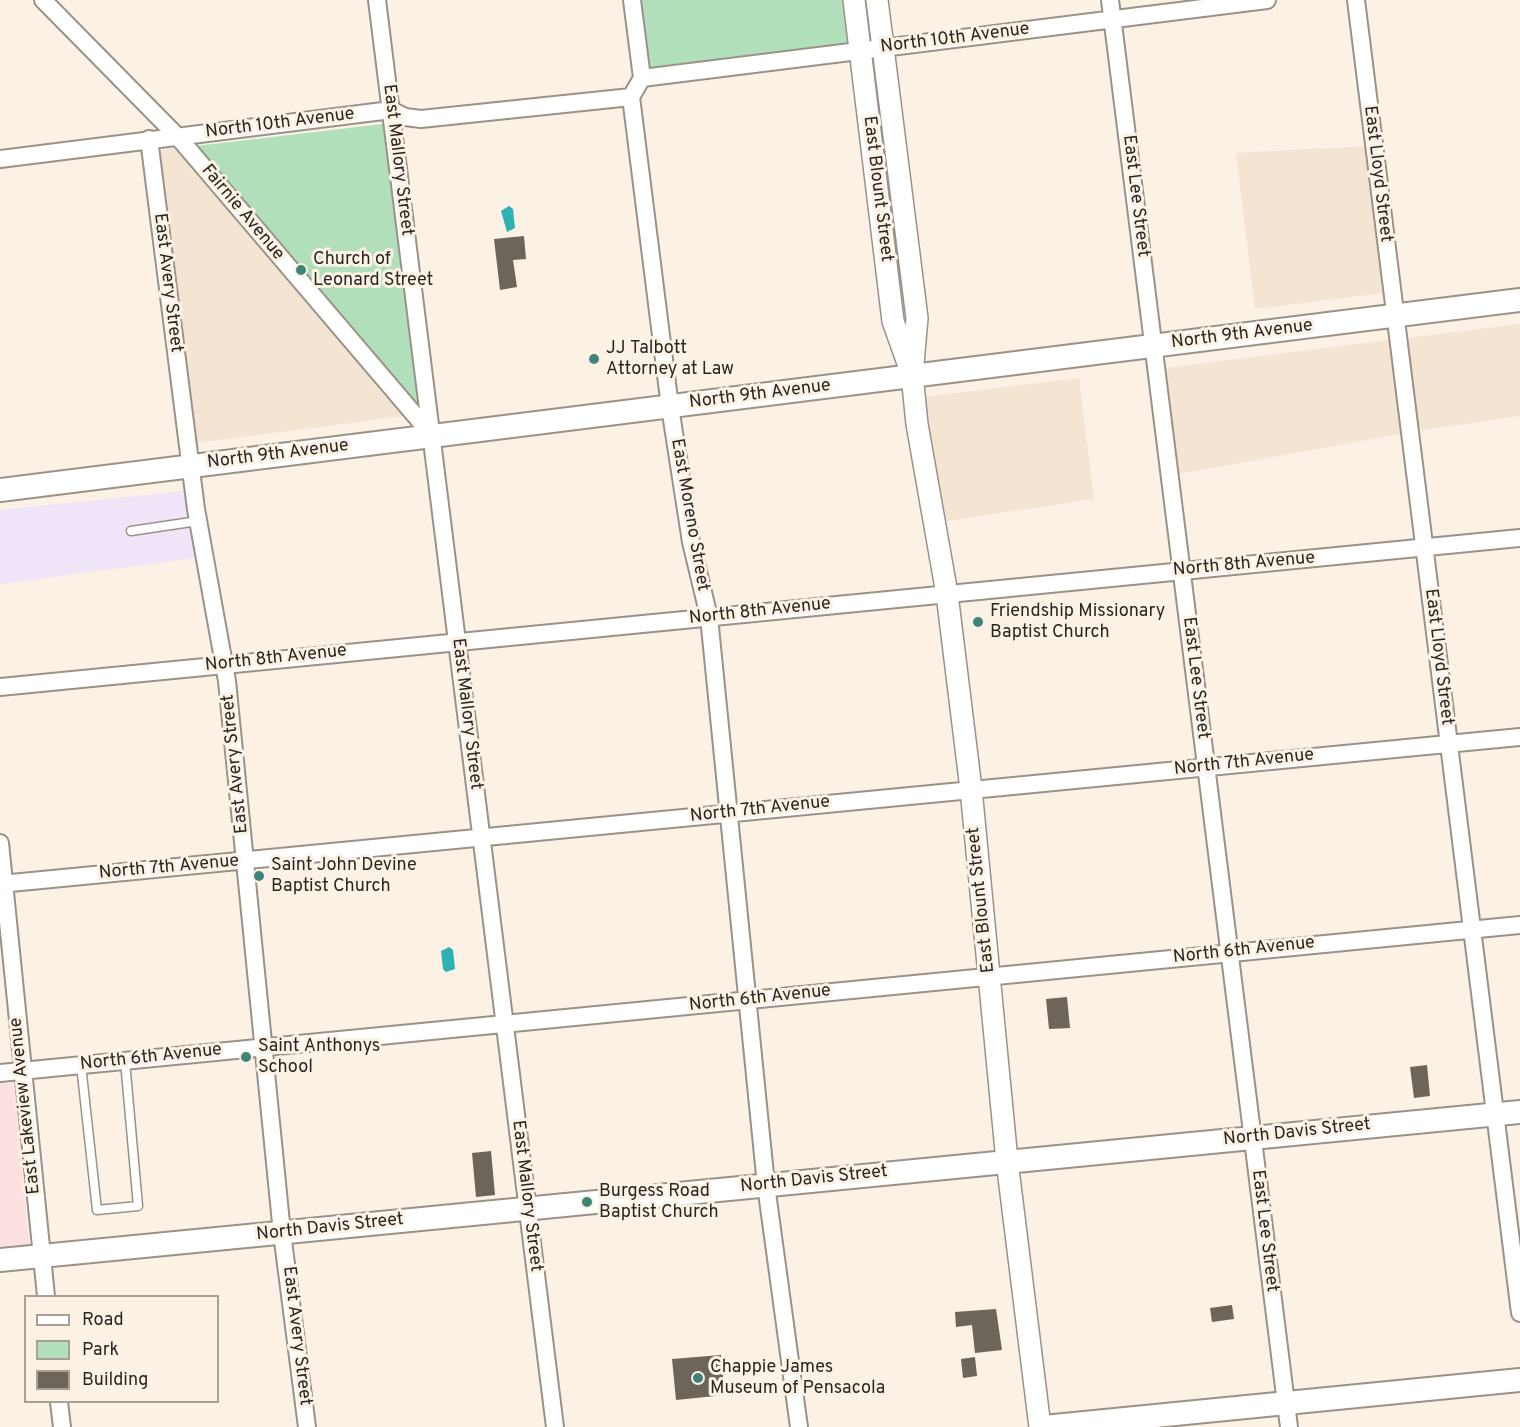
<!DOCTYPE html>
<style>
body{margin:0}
#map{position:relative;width:1520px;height:1427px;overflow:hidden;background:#fbf1e5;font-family:Overpass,sans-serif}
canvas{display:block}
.legend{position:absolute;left:24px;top:1295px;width:195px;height:108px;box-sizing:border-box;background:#fbf1e5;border:2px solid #a7a097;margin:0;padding:8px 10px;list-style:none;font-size:18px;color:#292622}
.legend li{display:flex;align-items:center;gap:12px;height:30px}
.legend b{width:30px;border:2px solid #a7a097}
</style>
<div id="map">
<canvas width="1520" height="1427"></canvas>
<ul class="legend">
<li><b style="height:8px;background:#fff"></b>Road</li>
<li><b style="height:16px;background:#b1dfba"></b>Park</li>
<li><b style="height:16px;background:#6d645a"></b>Building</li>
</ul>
</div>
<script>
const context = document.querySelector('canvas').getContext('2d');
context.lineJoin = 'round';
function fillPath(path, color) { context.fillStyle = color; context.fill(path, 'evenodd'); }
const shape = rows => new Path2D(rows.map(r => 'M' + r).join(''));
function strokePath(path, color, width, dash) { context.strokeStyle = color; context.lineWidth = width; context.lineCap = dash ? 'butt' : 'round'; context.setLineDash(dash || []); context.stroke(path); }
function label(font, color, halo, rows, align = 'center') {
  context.font = font + ' Overpass,sans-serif'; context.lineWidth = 6; context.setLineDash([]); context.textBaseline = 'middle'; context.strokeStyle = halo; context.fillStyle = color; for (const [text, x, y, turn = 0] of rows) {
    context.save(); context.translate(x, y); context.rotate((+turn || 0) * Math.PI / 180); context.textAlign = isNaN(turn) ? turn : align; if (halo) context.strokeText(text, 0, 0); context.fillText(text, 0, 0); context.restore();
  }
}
const built = shape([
 [1365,146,1383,293,1255,309,1236,153],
 [176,148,405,416,196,443,159,150],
 [1520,324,1520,416,1419,431,1407,338],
 [1389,340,1401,434,1179,474,1165,368],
 [1079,378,1094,499,941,522,923,397]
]);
const education = shape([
 [14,1082,29,1244,0,1247,0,1084]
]);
const medical = shape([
 [185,491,195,558,0,584,0,510]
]);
const green = shape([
 [641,0,846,0,852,44,650,67],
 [383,124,419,408,196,146]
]);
const water = shape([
 [509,206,513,209,515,228,507,232,501,211],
 [449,947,453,950,455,969,446,972,443,969,441,951]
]);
const building = shape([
 [524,236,526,259,513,260,517,287,500,290,494,239],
 [1067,997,1070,1028,1049,1029,1046,999],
 [1427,1065,1430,1096,1414,1098,1410,1067],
 [491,1151,495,1195,476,1197,472,1153],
 [1232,1305,1234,1319,1212,1322,1210,1308],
 [996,1309,1002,1350,975,1353,972,1325,956,1327,955,1312],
 [721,1355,725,1395,676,1400,672,1359],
 [975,1357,977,1376,963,1378,961,1359]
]);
const service = shape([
 [131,531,198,521],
 [81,1065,97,1210,138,1206,125,1061]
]);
const minor = shape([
 [43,0,178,137,431,434],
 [377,0,555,1427],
 [632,0,642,78,631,97,670,407,691,542,709,617,766,1185,799,1427],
 [1110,0,1289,1427],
 [1356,0,1520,1313],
 [642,78,1267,0],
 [149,139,196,509,227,681,282,1233,307,1427],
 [0,159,391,110,405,117,421,119,631,97],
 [0,687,1520,538],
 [0,843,46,1296],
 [0,884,1520,737],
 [0,1073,1520,925],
 [59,1402,62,1427]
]);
const tertiary = shape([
 [854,0,893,321,910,369],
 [877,0,917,318,912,375,917,424,947,594,971,789,1007,1161,1040,1427]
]);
const secondary = shape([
 [0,490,1520,300],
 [0,1260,1520,1112],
 [1044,1427,1520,1380]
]);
const markers = [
 [301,270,6,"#3f8479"],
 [594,359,6,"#3f8479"],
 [978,622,6,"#3f8479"],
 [259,876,6,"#3f8479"],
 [246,1057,6,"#3f8479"],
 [587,1202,6,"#3f8479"],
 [698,1378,6,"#3f8479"]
];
const streetNames = [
 ["North 10th Avenue",955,39,-7],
 ["North 10th Avenue",280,124,-7],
 ["East Mallory Street",397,160,83],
 ["East Lloyd Street",1377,174,83],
 ["East Blount Street",877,189,83],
 ["East Lee Street",1135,196,83],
 ["Fairnie Avenue",242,213,50],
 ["East Avery Street",167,283,83],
 ["North 9th Avenue",1242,335,-7],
 ["North 9th Avenue",760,395,-7],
 ["North 9th Avenue",278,455,-7],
 ["East Moreno Street",689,515,80],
 ["North 8th Avenue",1244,565,-5],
 ["North 8th Avenue",760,612,-6],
 ["East Lloyd Street",1438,657,83],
 ["North 8th Avenue",276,659,-6],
 ["East Lee Street",1195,678,83],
 ["East Mallory Street",466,714,83],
 ["North 7th Avenue",1244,763,-6],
 ["East Avery Street",236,764,-96],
 ["North 7th Avenue",760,810,-6],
 ["North 7th Avenue",169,868,-5],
 ["East Blount Street",982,900,-96],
 ["North 6th Avenue",1244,951,-6],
 ["North 6th Avenue",760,999,-6],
 ["North 6th Avenue",151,1058,-6],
 ["East Lakeview Avenue",26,1106,-96],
 ["North Davis Street",1297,1133,-6],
 ["North Davis Street",814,1180,-6],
 ["East Mallory Street",526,1196,83],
 ["North Davis Street",330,1228,-6],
 ["East Lee Street",1264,1231,83],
 ["East Avery Street",296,1336,83]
];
const poiNames = [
 ["Church of",313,260],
 ["Leonard Street",313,281],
 ["JJ Talbott",606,349],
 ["Attorney at Law",606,370],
 ["Friendship Missionary",990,612],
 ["Baptist Church",990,633],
 ["Saint John Devine",271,866],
 ["Baptist Church",271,887],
 ["Saint Anthonys",258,1047],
 ["School",258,1068],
 ["Burgess Road",599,1192],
 ["Baptist Church",599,1213],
 ["Chappie James",710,1368],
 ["Museum of Pensacola",710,1389]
];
fillPath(built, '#f4e5d3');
fillPath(education, '#fde1e1');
fillPath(medical, '#efe4f8');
fillPath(green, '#b1dfba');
fillPath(water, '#2cb1b5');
fillPath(building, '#6d645a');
strokePath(service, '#9b9287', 11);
strokePath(minor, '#9b9287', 20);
strokePath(tertiary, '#9b9287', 24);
strokePath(secondary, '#9b9287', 26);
strokePath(service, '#fff', 8);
strokePath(minor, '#fff', 16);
strokePath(tertiary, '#fff', 21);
strokePath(secondary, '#fff', 22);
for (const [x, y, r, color] of markers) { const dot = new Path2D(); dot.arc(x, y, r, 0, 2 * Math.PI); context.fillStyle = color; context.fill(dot); strokePath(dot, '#fbf1e5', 2); }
label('18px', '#292622', '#fbf1e5', streetNames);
label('18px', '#292622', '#fbf1e5', poiNames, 'left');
</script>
